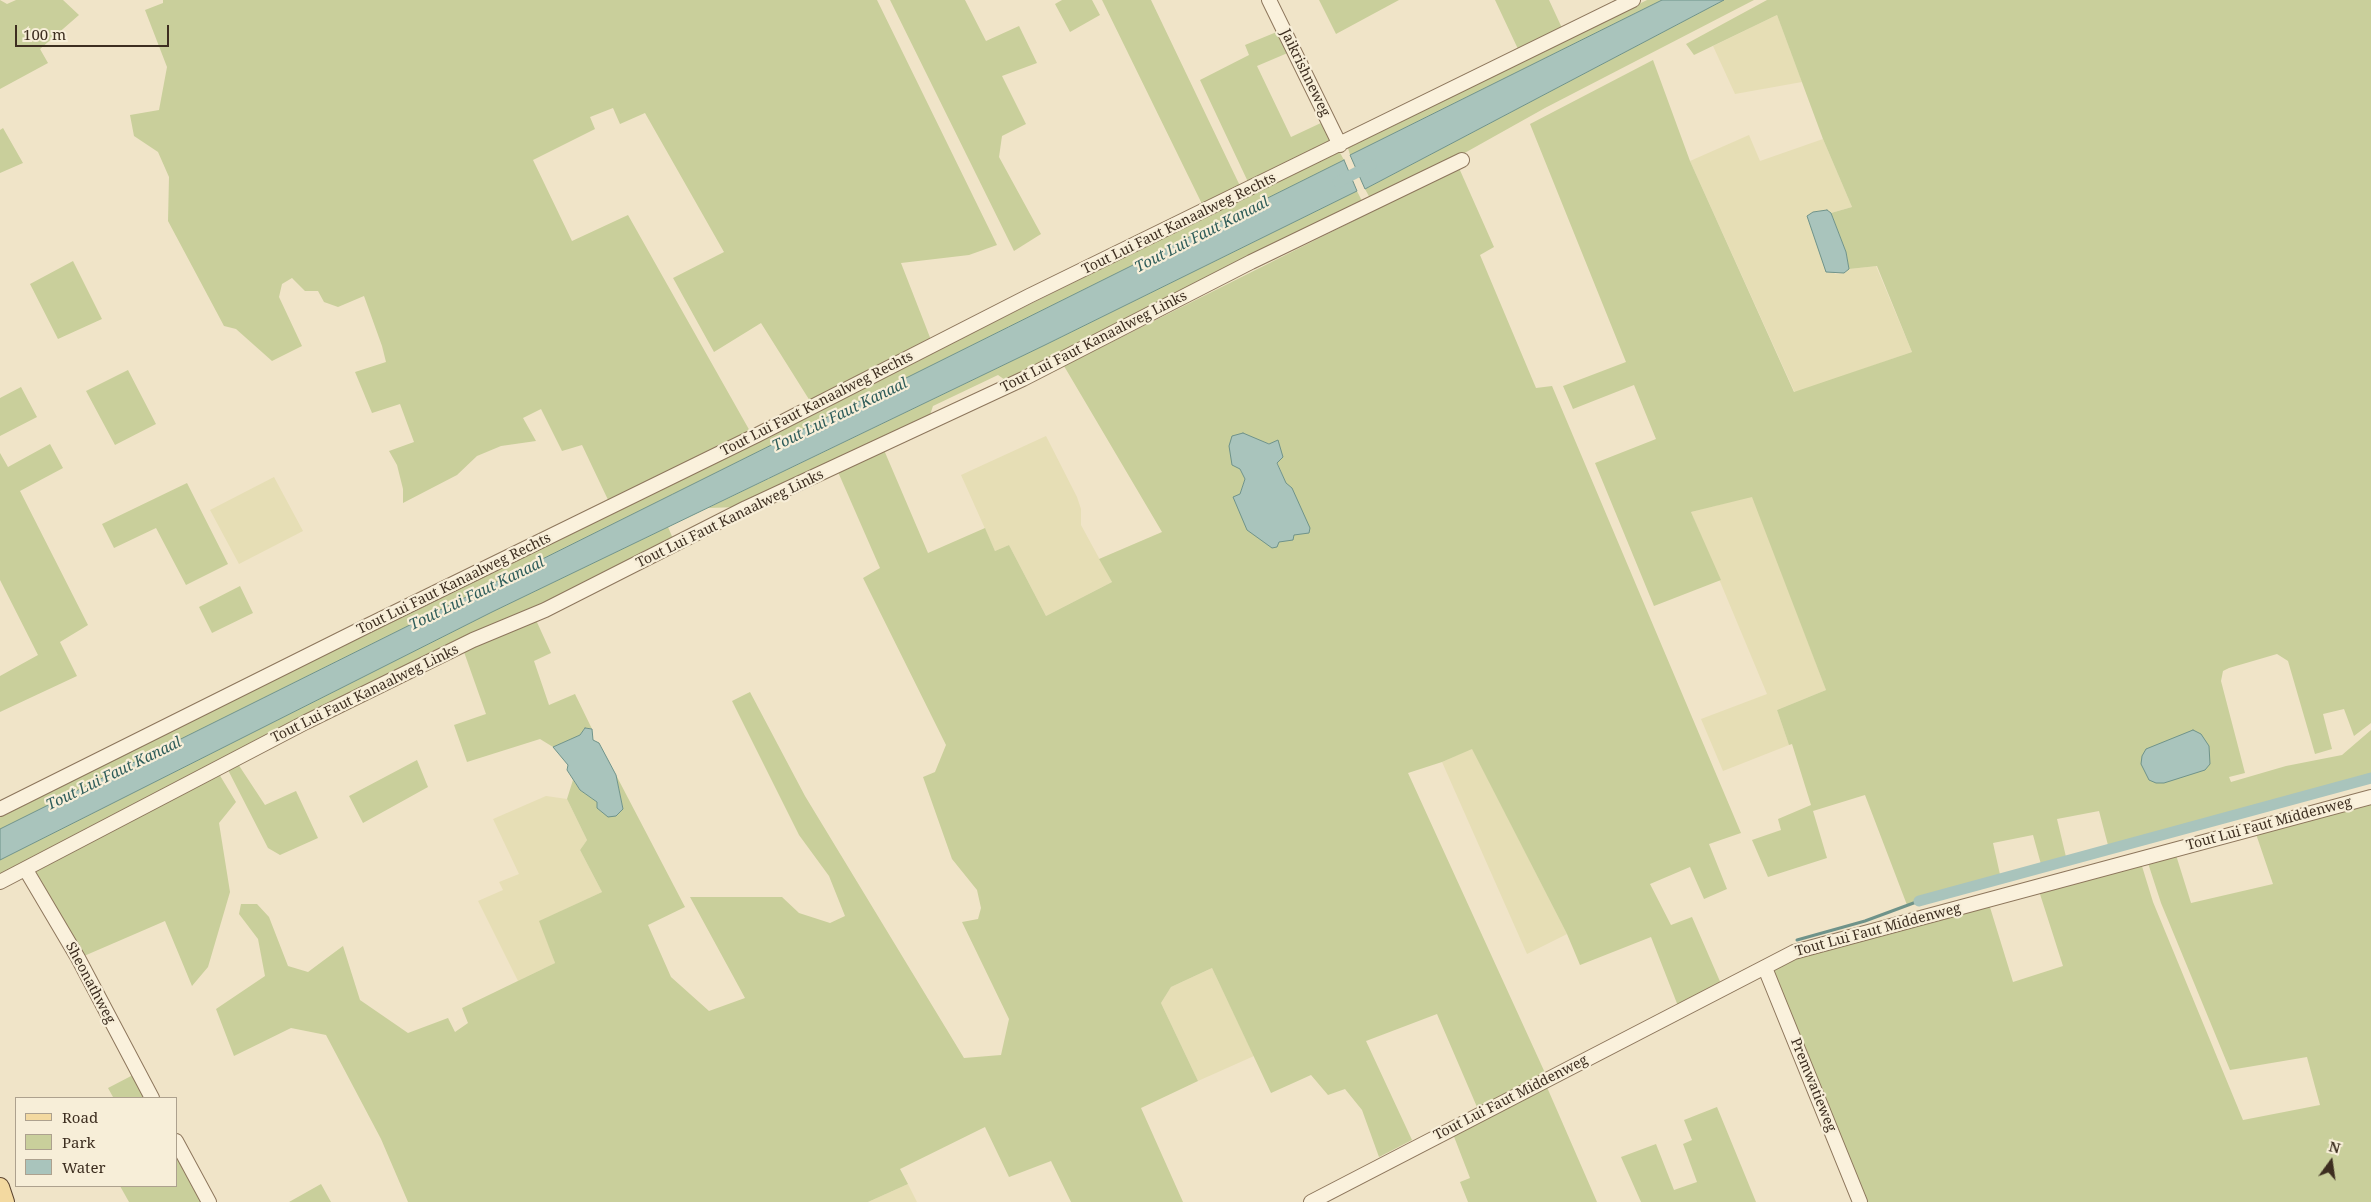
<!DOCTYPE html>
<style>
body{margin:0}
#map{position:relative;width:2371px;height:1202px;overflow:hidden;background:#f0e4c8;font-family:"Noto Serif",serif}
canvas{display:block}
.legend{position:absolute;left:15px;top:1097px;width:162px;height:90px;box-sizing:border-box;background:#f7eed8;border:1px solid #ada18e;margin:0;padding:6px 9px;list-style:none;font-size:15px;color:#3d2e20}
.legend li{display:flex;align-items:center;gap:10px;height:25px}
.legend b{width:25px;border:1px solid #ada18e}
.north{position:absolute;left:2306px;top:1137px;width:50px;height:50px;-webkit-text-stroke:4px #f7eed8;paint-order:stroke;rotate:14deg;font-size:14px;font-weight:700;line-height:20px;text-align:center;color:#3d2e20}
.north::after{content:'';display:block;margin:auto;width:18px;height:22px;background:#3d2e20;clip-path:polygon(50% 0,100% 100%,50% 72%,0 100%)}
.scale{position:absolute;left:15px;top:25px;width:154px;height:22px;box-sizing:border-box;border:2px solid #3d2e20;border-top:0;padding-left:6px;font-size:15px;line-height:18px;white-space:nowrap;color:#3d2e20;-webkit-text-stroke:4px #f7eed8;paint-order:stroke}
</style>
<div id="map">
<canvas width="2371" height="1202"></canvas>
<ul class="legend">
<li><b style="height:6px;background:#f3d9a0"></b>Road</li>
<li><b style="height:14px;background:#c9cf9b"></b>Park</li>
<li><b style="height:14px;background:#a9c4bc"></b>Water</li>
</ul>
<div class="north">N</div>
<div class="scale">100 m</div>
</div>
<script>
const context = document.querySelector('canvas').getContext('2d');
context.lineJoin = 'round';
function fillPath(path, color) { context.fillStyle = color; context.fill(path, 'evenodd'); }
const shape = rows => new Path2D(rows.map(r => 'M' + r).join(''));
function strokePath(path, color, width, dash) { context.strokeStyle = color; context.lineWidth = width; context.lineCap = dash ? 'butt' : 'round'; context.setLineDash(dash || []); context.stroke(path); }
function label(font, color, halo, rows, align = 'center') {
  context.font = font + ' "Noto Serif",serif'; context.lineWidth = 4.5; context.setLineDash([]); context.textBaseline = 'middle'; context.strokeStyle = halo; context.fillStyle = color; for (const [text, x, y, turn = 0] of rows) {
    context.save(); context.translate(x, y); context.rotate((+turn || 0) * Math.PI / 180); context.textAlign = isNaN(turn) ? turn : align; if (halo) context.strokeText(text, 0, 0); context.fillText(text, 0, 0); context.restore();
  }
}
const farmland = shape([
 [1777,15,1802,82,1735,94,1713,46],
 [1749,135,1760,161,1823,139,1852,207,1831,213,1827,210,1813,212,1807,216,1835,274,1844,273,1849,269,1876,266,1912,352,1795,393,1690,161],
 [1046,436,1077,497,1081,509,1081,525,1112,582,1046,616,1009,545,995,551,961,475],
 [274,477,303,531,239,564,210,510],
 [1753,496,1826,690,1777,710,1789,745,1723,771,1701,719,1767,694,1691,512],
 [1472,748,1567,934,1527,954,1442,762],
 [546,796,567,799,587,840,580,850,602,892,540,921,555,963,518,981,478,901,503,890,499,882,519,874,493,819],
 [1212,968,1254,1056,1198,1081,1161,1003,1171,987],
 [908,1184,917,1202,868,1202]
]);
const green = shape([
 [0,0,7,4,16,0,63,0,79,15,40,49,48,63,0,89],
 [163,0,877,0,997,245,969,255,901,263,931,340,810,401,761,323,714,352,673,278,724,252,645,113,620,124,613,108,590,117,595,129,533,160,572,241,628,215,751,433,610,504,582,445,562,451,541,409,523,418,536,441,501,446,477,456,457,475,403,503,403,489,397,465,389,451,414,442,400,404,372,413,355,372,386,362,382,346,364,296,338,307,324,302,318,291,305,291,292,278,282,284,279,297,302,346,272,361,236,329,224,326,168,221,169,177,158,152,134,136,130,115,159,110,167,67,145,10,163,3],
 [890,0,965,0,986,41,1019,26,1037,63,1002,76,1026,124,1002,136,999,157,1041,234,1014,251],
 [1062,0,1092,0,1100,15,1070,32,1055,4],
 [1102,0,1151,0,1241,188,1203,206],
 [1319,0,1399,0,1336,34],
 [1495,0,1549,0,1562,28,1518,49],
 [1647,0,1662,0,1350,155,1348,148],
 [1724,0,1754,0,1545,108,1461,155,1371,200,1365,189],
 [1767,0,2371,0,2371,723,2354,736,2344,709,2323,714,2332,749,2315,754,2288,661,2277,654,2229,668,2223,671,2221,681,2245,773,2229,777,2231,782,2286,766,2342,755,2371,730,2371,778,2109,849,2099,811,2057,819,2067,861,2042,868,2033,835,1993,843,2001,879,1907,905,1865,795,1813,811,1827,858,1768,877,1752,840,1781,830,1778,819,1811,805,1792,744,1789,745,1777,710,1826,690,1752,497,1691,512,1721,580,1654,606,1595,463,1656,439,1634,385,1573,409,1563,386,1626,362,1530,124,1653,60,1690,161,1794,392,1912,352,1877,266,1849,269,1846,252,1831,213,1852,207,1823,139,1777,15,1694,55,1686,44],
 [1279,31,1290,52,1257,66,1291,137,1323,122,1333,144,1249,184,1200,80,1249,55,1245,45],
 [3,128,23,163,0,173,0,130],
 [1339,151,1344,160,0,829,0,815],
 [1459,168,1494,247,1480,255,1536,388,1552,386,1741,833,1709,844,1727,889,1704,899,1690,867,1650,884,1671,925,1692,917,1722,986,1678,1006,1651,937,1580,965,1567,934,1472,749,1442,762,1408,773,1546,1075,1477,1107,1437,1014,1366,1041,1412,1140,1379,1157,1362,1110,1345,1089,1328,1095,1311,1075,1271,1093,1212,968,1171,987,1161,1003,1198,1081,1141,1108,1183,1202,1071,1202,1051,1161,1009,1177,985,1127,900,1169,908,1184,868,1202,408,1202,381,1139,326,1035,291,1028,234,1056,216,1009,265,976,258,939,239,914,241,904,257,904,269,917,288,966,308,972,343,946,360,1000,408,1033,448,1018,455,1032,468,1023,462,1008,555,963,539,921,602,892,580,850,587,840,567,799,573,780,580,790,597,802,623,809,616,775,685,907,648,925,671,977,709,1011,745,998,690,897,782,897,799,913,830,923,845,916,829,876,799,835,732,701,750,692,805,796,964,1058,1001,1055,1009,1019,962,922,978,919,981,908,977,890,952,859,923,777,935,772,946,745,863,578,880,568,838,472,884,450,928,553,985,528,995,551,1009,545,1046,616,1112,582,1099,559,1162,532,1064,366],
 [1256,440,1270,444,1286,484,1240,494,1245,479,1240,469],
 [1357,191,1363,203,1005,380,998,375,933,406,930,415,738,507,708,508,1045,345],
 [73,261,102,319,58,339,30,284],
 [128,370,156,424,115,445,86,391],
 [21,387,37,417,0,436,0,398],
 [50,444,63,468,20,491,88,625,60,642,77,676,0,712,0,676,38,655,0,580,0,453,8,467],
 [187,483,228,564,186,585,156,528,114,548,102,524],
 [668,527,674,541,305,716,0,874,0,860,492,612],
 [240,586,253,613,212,633,199,607],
 [536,620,551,653,534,661,549,705,575,694,592,729,585,728,581,735,553,747,540,739,467,762,454,725,486,714,464,652],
 [417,760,428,787,363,823,349,796],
 [238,764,265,805,296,791,318,838,280,855,268,848,228,770],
 [219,774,236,802,219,823,230,892,208,967,192,986,165,921,84,956,35,870],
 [2371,803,2371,1202,1863,1202,1770,971,1799,955,1989,904,2013,982,2063,966,2039,891,2141,863,2153,902,2243,1120,2320,1105,2307,1057,2230,1070,2161,903,2148,863,2176,855,2191,903,2273,884,2256,834],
 [133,1075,146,1098,110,1098,113,1097,108,1088],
 [1546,1085,1597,1202,1468,1202,1460,1182,1470,1178,1453,1134],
 [1717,1107,1756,1202,1641,1202,1621,1157,1656,1144,1674,1190,1697,1182,1683,1144,1692,1140,1684,1120],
 [176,1152,202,1202,129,1202,120,1186,176,1186],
 [321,1184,331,1202,289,1202]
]);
const water = shape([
 [1662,0,1724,0,1365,189,1350,155,1662,0],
 [1344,160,1357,191,1045,345,492,612,0,860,0,829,1344,160],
 [1827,210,1831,213,1846,252,1849,269,1844,273,1826,272,1807,216,1813,212,1827,210],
 [1243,433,1269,444,1278,440,1283,457,1277,463,1286,483,1292,488,1310,528,1309,533,1294,535,1293,540,1279,542,1277,547,1272,548,1247,530,1233,497,1240,494,1245,479,1240,469,1232,465,1229,446,1232,436,1243,433],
 [585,728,592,729,593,740,599,743,616,775,623,809,616,816,608,817,597,808,597,802,580,790,567,770,568,765,553,747,580,735,585,728],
 [2193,730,2201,734,2209,746,2210,764,2205,770,2164,783,2156,783,2149,780,2141,764,2142,756,2146,749,2193,730]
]);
const stream = shape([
 [1797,940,1865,921,1919,901]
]);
const canal = shape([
 [1338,182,1371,165],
 [1919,901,2371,778]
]);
const minor = shape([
 [1269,0,1340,145],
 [0,809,367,626,757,435,1029,296,1633,0],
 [26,870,78,958,152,1098],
 [0,882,306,722,473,640,545,610,746,508,1023,379,1251,262,1462,160],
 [1765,968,1860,1202],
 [176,1141,209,1202],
 [1311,1202,1794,952,2371,797]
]);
const major = shape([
 [0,1187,5,1202]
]);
const streetNames = [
 ["Jaikrishneweg",1305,73,64],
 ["Tout Lui Faut Kanaalweg Rechts",1179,224,-26],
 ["Tout Lui Faut Kanaalweg Links",1094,342,-27],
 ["Tout Lui Faut Kanaalweg Rechts",817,404,-27],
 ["Tout Lui Faut Kanaalweg Links",730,519,-26],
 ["Tout Lui Faut Kanaalweg Rechts",454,584,-26],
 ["Tout Lui Faut Kanaalweg Links",365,694,-26],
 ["Tout Lui Faut Middenweg",2269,824,-15],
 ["Tout Lui Faut Middenweg",1878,930,-15],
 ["Sheonathweg",90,983,62],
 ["Premwatieweg",1813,1085,68],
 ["Tout Lui Faut Middenweg",1511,1098,-27]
];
const waterNames = [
 ["Tout Lui Faut Kanaal",1202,235,-27],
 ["Tout Lui Faut Kanaal",840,415,-26],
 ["Tout Lui Faut Kanaal",477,594,-26],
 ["Tout Lui Faut Kanaal",114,774,-26]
];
fillPath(farmland, '#e6deb5');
fillPath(green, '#c9cf9b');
fillPath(water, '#a9c4bc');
strokePath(water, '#6f938a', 1);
strokePath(stream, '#6f938a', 3);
strokePath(canal, '#a9c4bc', 11);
strokePath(minor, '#8d765c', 16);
strokePath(major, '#5b4430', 20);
strokePath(minor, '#faf1dc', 14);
strokePath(major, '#f3d9a0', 18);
label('14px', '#3d2e20', '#f7eed8', streetNames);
label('italic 15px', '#2f5d5a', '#f7eed8', waterNames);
</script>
